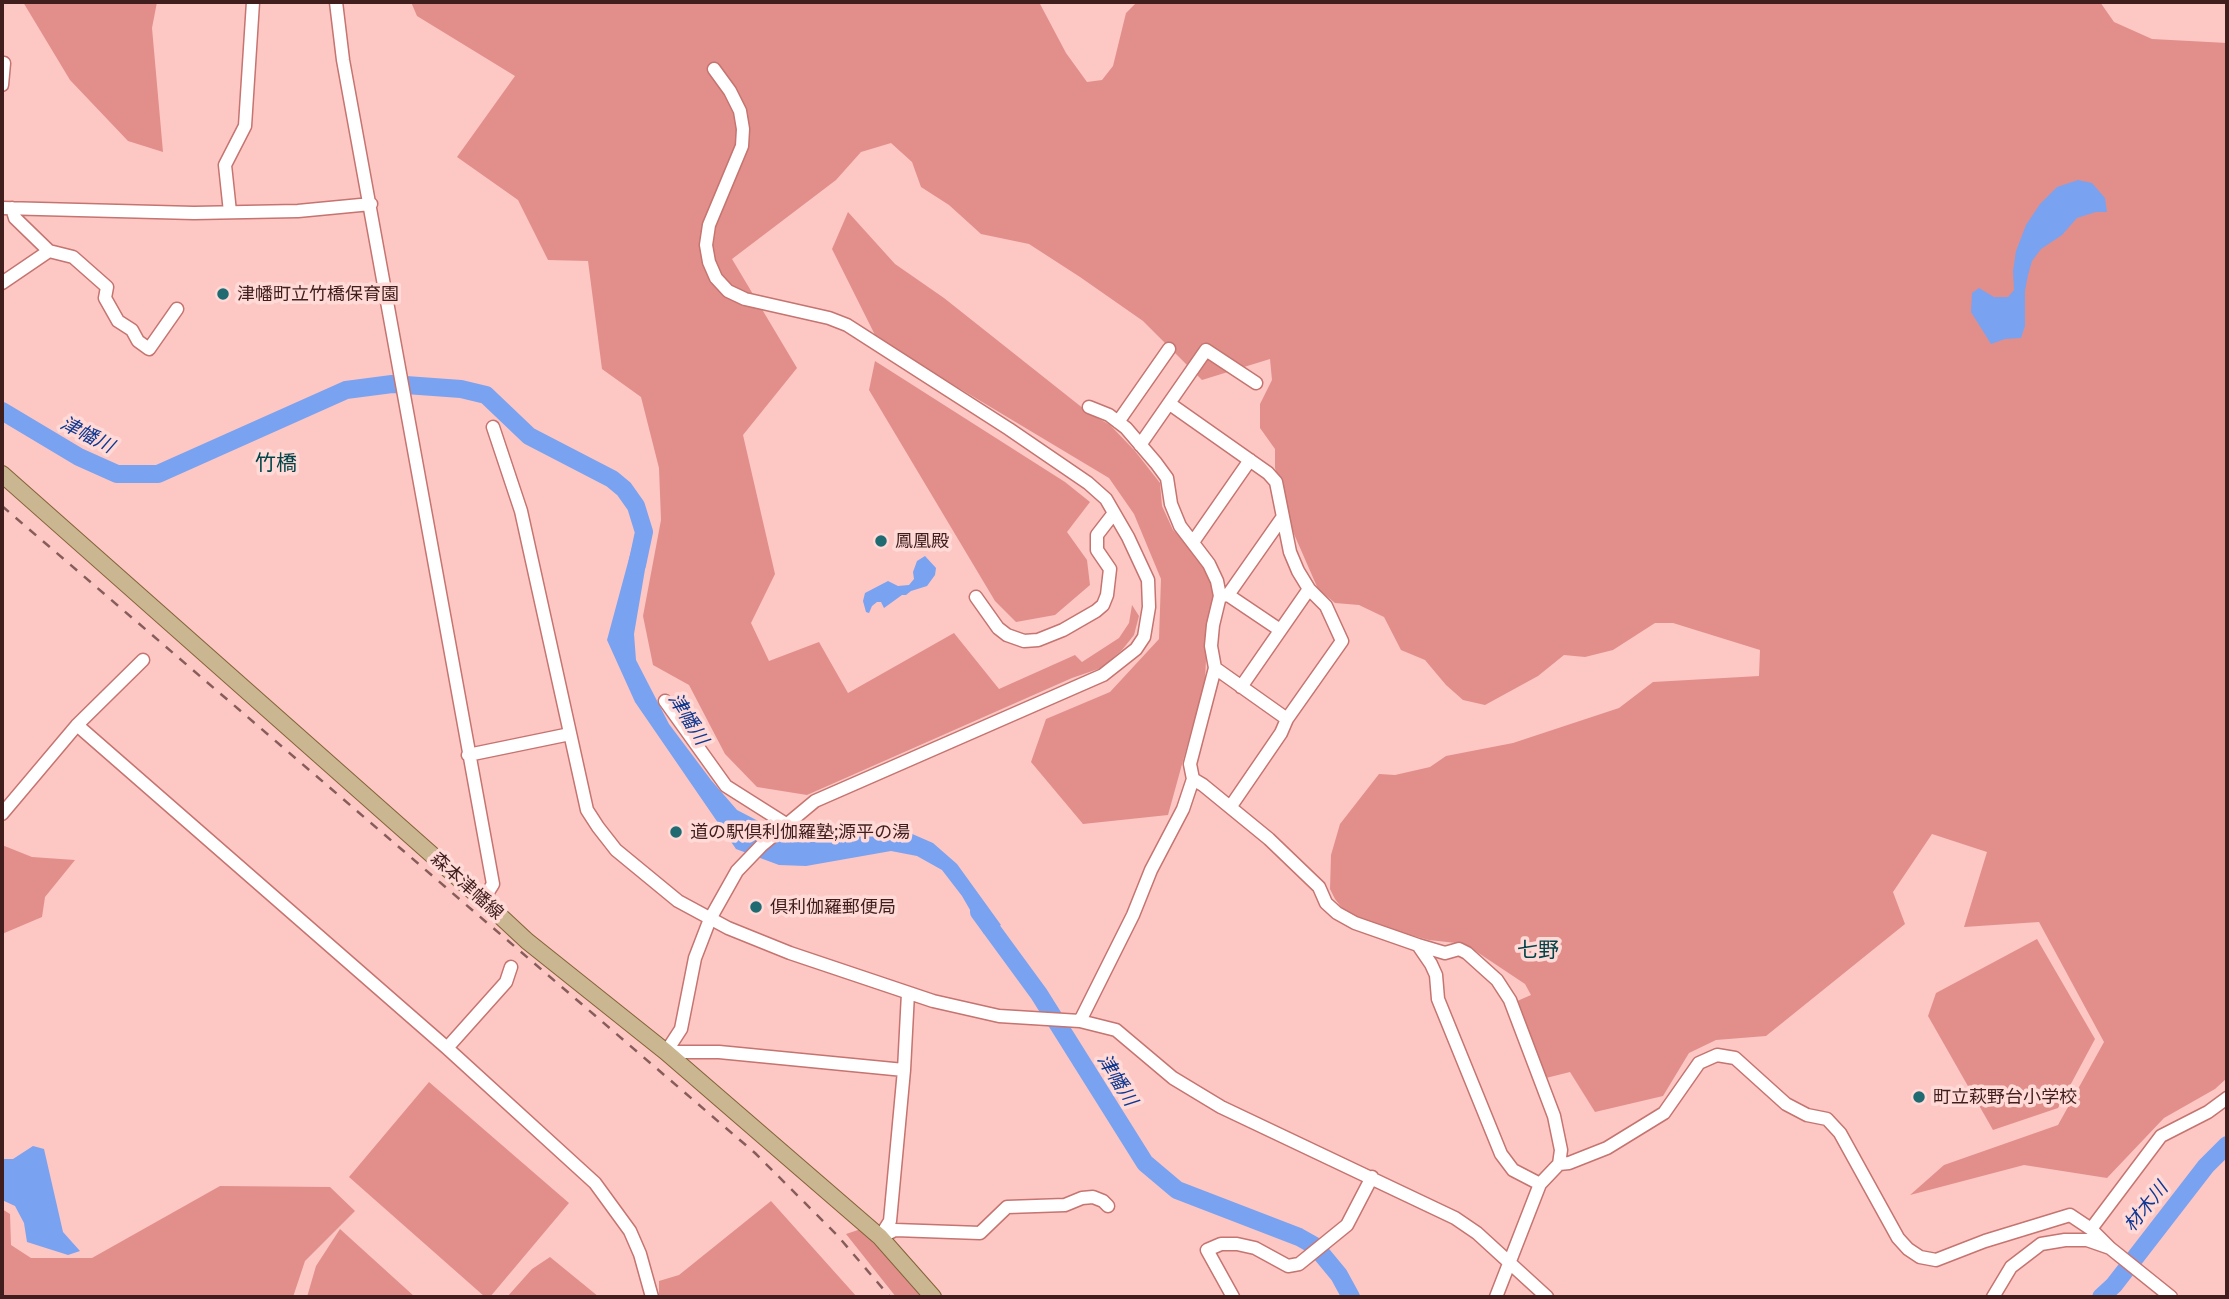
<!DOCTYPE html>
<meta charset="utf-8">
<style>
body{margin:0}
#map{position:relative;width:2229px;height:1299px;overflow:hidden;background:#fdc7c4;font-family:"Public Sans",sans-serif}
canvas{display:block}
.frame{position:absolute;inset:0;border:4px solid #3f1e1d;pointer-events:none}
</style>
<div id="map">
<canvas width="2229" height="1299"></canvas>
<div class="frame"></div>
</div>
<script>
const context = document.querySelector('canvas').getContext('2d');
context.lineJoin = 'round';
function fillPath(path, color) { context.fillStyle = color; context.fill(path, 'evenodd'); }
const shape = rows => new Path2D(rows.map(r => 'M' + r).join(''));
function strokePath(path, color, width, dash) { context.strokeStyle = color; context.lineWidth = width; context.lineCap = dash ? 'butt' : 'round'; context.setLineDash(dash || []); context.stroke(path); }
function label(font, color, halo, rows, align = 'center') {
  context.font = font + ' "Public Sans","Noto Sans JP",sans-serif'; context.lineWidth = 7; context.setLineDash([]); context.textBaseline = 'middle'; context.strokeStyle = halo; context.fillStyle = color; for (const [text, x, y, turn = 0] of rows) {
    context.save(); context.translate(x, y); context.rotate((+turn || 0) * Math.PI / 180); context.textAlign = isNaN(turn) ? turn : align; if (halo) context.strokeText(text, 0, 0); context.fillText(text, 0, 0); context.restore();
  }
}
const green = shape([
 [23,2,157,2,152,28,163,152,128,141,70,80],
 [411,2,1039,2,1066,53,1087,82,1102,80,1113,66,1126,13,1137,2,2100,2,2114,22,2152,39,2227,43,2227,1078,2215,1089,2164,1118,2107,1178,2024,1165,1910,1195,1944,1165,2058,1125,2104,1042,2039,922,1964,927,1987,852,1932,834,1893,892,1905,924,1766,1036,1716,1040,1689,1053,1663,1096,1595,1112,1570,1072,1546,1078,1534,1052,1515,1002,1531,995,1525,984,1465,944,1429,940,1391,930,1346,913,1335,899,1330,889,1331,855,1340,824,1379,774,1395,775,1430,767,1446,756,1513,743,1619,708,1653,682,1759,676,1760,650,1673,623,1655,623,1613,650,1585,657,1564,655,1538,676,1485,705,1463,700,1446,685,1425,660,1401,650,1384,617,1359,605,1335,603,1318,589,1294,534,1275,468,1275,449,1260,428,1260,404,1272,380,1270,359,1202,380,1143,321,1080,277,1029,244,981,234,949,205,921,187,912,162,891,143,861,152,836,180,732,259,797,368,743,435,775,574,751,623,769,661,819,642,848,693,954,633,999,689,1075,655,1082,662,1119,638,1129,623,1132,605,1139,616,1134,635,1122,650,1101,668,1072,678,807,795,757,787,725,754,689,685,653,665,643,616,661,520,659,468,641,397,602,369,588,261,548,260,518,200,457,157,515,76,417,16],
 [848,212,895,264,944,298,1089,413,1110,425,1135,451,1160,483,1162,506,1173,530,1190,545,1200,560,1215,590,1207,638,1205,681,1168,815,1083,824,1031,762,1046,719,1110,692,1159,639,1161,579,1134,514,1109,478,877,339,832,249],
 [875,361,1065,482,1090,502,1067,532,1087,560,1090,585,1055,615,1016,622,995,601,869,390],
 [2,845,32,857,75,860,45,897,42,917,2,934],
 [2037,939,2095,1039,2058,1108,1993,1130,1928,1016,1936,993],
 [429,1082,569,1203,490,1297,485,1297,349,1177],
 [220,1186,330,1187,355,1211,305,1261,293,1297,2,1297,2,1209,10,1214,11,1245,31,1258,92,1258],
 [771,1201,857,1297,659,1297,659,1281,679,1275],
 [340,1229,415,1297,307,1297,316,1266],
 [861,1229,922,1297,896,1297,846,1234],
 [550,1257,599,1297,507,1297,532,1269]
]);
const water = shape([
 [2078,180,2092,183,2105,198,2107,212,2096,212,2077,218,2062,235,2041,249,2032,261,2028,275,2025,291,2025,326,2021,338,2005,339,1991,344,1971,312,1972,293,1979,288,1994,297,2008,297,2014,290,2013,271,2016,251,2026,225,2040,204,2057,187],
 [634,540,649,546,634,634,636,660,669,724,711,780,737,810,789,837,910,833,933,843,957,864,1001,925,984,934,962,896,942,870,917,856,891,851,806,866,779,865,736,849,635,702,607,640],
 [925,556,936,568,935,575,927,586,911,591,906,595,902,595,884,608,881,602,877,602,872,606,869,613,866,612,863,601,865,593,888,581,898,586,909,585,914,579,913,572,917,561],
 [33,1146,44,1149,63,1232,80,1251,68,1255,27,1242,24,1223,15,1206,2,1200,2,1159,13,1159]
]);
const river = shape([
 [2,411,79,457,117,474,158,474,346,390,392,384,461,389,486,395,529,436,612,479,624,489,636,506,644,532,637,565],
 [979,912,1039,994,1145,1163,1177,1190,1299,1237,1315,1246,1339,1275,1351,1297],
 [2101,1297,2114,1285,2206,1166,2227,1145]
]);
const minor = shape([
 [336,2,343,60,493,884,483,900],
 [2,85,4,63],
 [2,208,194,213,298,211,371,204],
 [12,208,15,218,49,251,73,257,107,287,105,298,118,321,132,330,138,341,149,349,177,309],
 [230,212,225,165,245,126,253,2],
 [2,283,49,251],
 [1170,404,1268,473,1276,482,1290,552,1298,571,1309,589,1326,606,1342,641,1287,719,1281,733,1231,806],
 [1089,407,1109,415,1126,428,1156,463,1167,478,1171,504,1180,526,1209,564,1217,581,1220,596,1213,625,1211,646,1215,668,1190,764,1193,779],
 [1118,422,1169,349],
 [493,427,521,511,587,810,598,827,616,850,678,901,728,928,790,953,933,1001,999,1016,1080,1021,1116,1030,1173,1078,1221,1107,1455,1218,1477,1233,1547,1297],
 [1140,445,1206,350,1256,383],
 [1193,542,1250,460],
 [1228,595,1280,630],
 [1220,596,1228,595,1282,518],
 [976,597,998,628,1007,635,1024,641,1038,640,1063,630,1096,611,1103,605,1107,595,1110,569,1097,550,1097,535,1114,513],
 [1215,668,1287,719],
 [1241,687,1309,589],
 [665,701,726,786,786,824],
 [77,725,447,1048,595,1183,630,1231,640,1254,652,1297],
 [468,755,570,734],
 [2,814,77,725,143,660],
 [1418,945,1445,953,1459,949,1467,953,1497,980,1510,1000,1554,1116,1561,1150,1559,1164],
 [1080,1021,1133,915,1151,870,1183,809,1193,779,1203,785,1269,839,1319,887,1326,903,1337,913,1355,923,1418,945,1431,964,1436,975,1438,999,1501,1154,1513,1170,1540,1184],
 [447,1048,506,982,511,967],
 [666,1052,681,1029,695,958,710,919,737,871,761,846,815,801,1103,675,1136,649,1144,637,1149,607,1148,580,1128,537,1106,499,1088,483,1009,429,847,325,829,318,745,299,728,291,716,278,709,262,706,245,709,225,742,146,743,129,740,111,730,91,714,69],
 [666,1052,719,1052,904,1070],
 [2091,1229,2161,1136,2208,1112,2227,1098],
 [880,1237,890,1221,904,1070,908,993],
 [881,1237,895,1230,980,1233,1007,1207,1065,1205,1082,1198,1093,1197,1103,1201,1108,1206],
 [1233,1297,1207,1250,1221,1244,1237,1244,1255,1248,1288,1266,1299,1264,1347,1225,1372,1177],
 [1496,1297,1540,1184,1559,1164,1569,1163,1607,1148,1664,1113,1699,1063,1717,1055,1735,1058,1786,1104,1807,1115,1827,1119,1840,1133,1898,1238,1908,1249,1920,1257,1936,1260,1985,1241,2070,1215,2091,1229,2110,1248],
 [1993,1297,2011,1267,2041,1244,2065,1240,2087,1240,2110,1248,2171,1297]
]);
const major = shape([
 [2,474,483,900,527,941,666,1052,880,1237,933,1297]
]);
const rail = shape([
 [2,506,755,1153,837,1235,890,1297]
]);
const markers = [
 [223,294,7,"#1f6b71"],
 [881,541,7,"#1f6b71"],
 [676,832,7,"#1f6b71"],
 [756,907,7,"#1f6b71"],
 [1919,1097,7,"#1f6b71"]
];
const poiNames = [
 ["津幡町立竹橋保育園",237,294],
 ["鳳凰殿",895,541],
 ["道の駅倶利伽羅塾;源平の湯",690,832],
 ["倶利伽羅郵便局",770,907],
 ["町立萩野台小学校",1933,1097]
];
const streetNames = [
 ["森本津幡線",467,886,42]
];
const waterNames = [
 ["津幡川",87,435,27],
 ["津幡川",688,719,58],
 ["津幡川",1117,1080,58],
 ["材木川",2146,1207,-51]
];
const quarterNames = [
 ["竹橋",276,464],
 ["七野",1538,951]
];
fillPath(green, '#e28f8b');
fillPath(water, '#79a2f1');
strokePath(river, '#79a2f1', 18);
strokePath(minor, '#c57470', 15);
strokePath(major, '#836238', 18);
strokePath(minor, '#fff', 12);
strokePath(major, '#cab690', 16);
strokePath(rail, '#865d5b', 2.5, [9, 9]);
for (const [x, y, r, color] of markers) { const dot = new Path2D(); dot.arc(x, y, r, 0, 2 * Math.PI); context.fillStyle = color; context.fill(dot); strokePath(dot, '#ffdad7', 2.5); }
label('18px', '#3f1e1d', '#ffdad7', poiNames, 'left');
label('18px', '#3f1e1d', '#ffdad7', streetNames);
label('italic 19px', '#0f3893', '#ffdad7', waterNames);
label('21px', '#004449', '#ffdad7', quarterNames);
</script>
